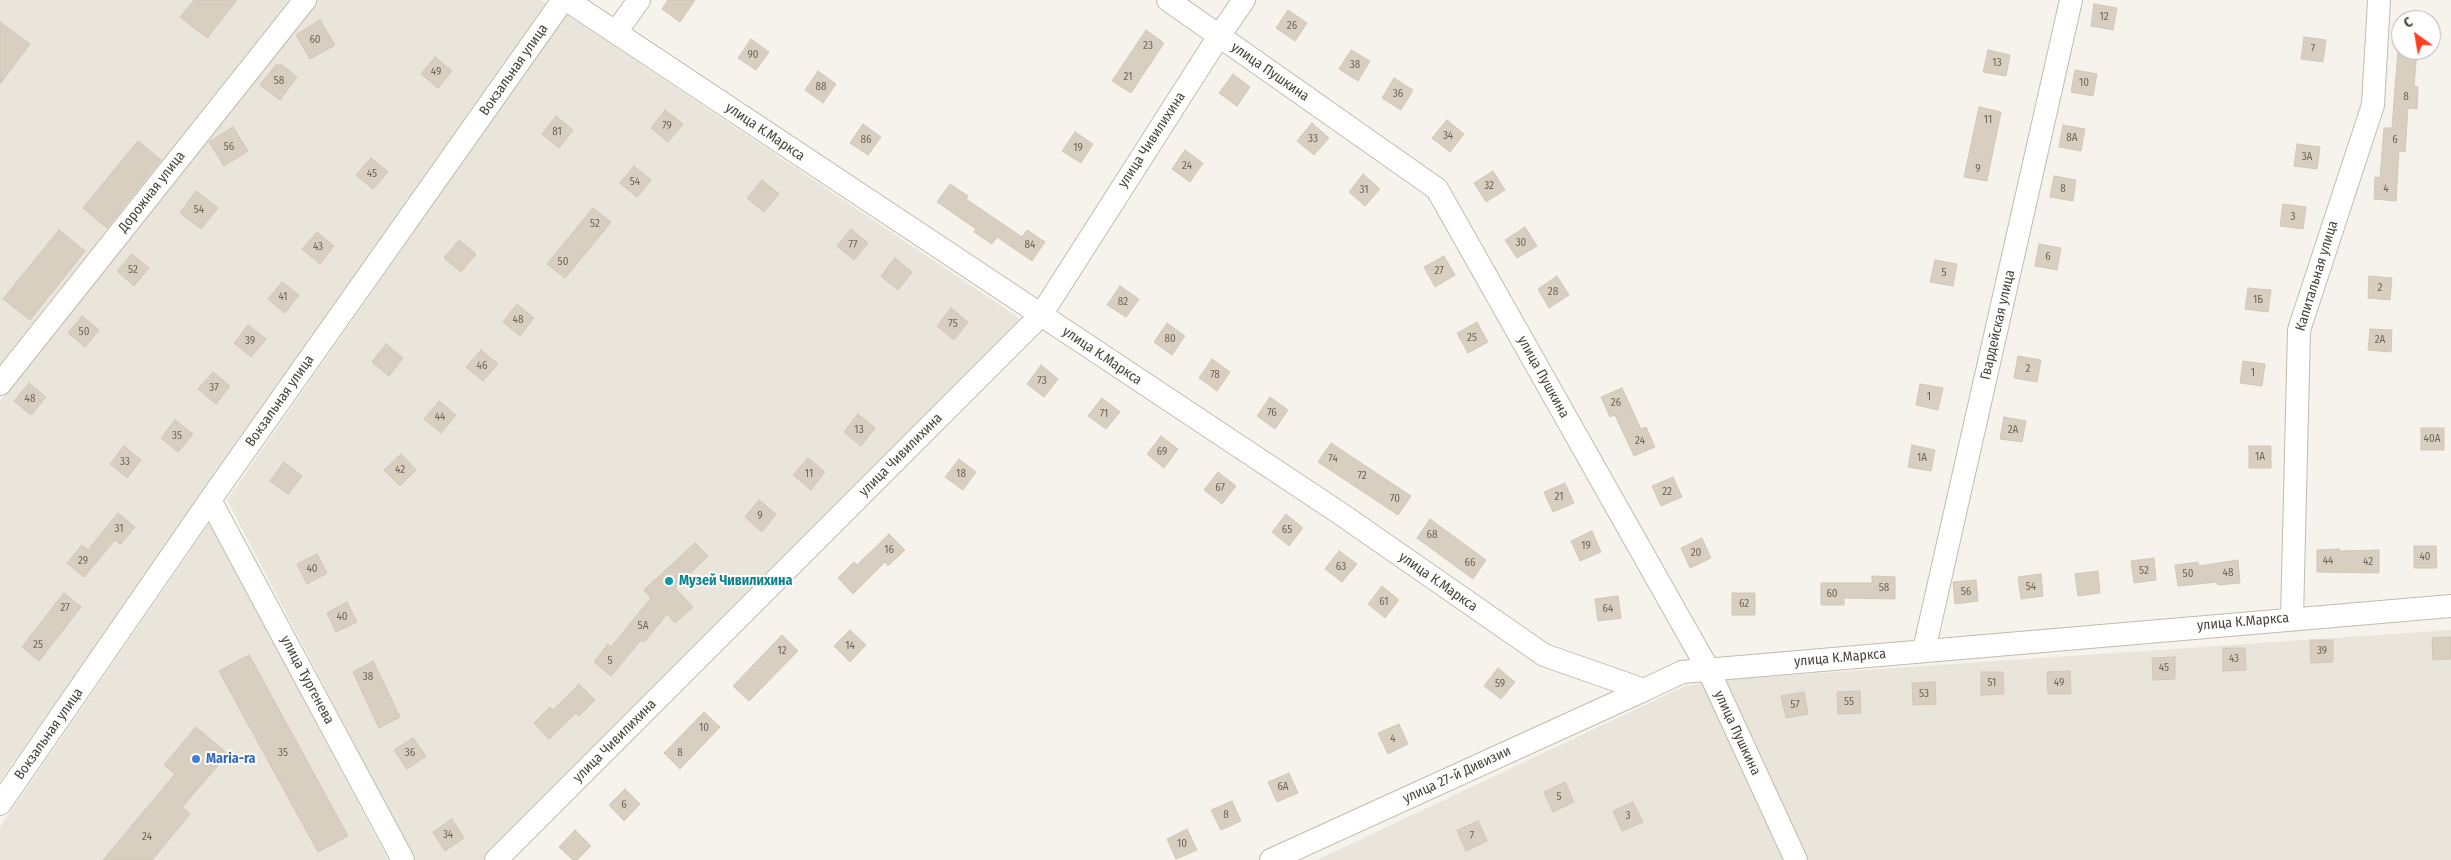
<!DOCTYPE html>
<meta charset="utf-8">
<style>
body{margin:0}
#map{position:relative;width:2451px;height:860px;overflow:hidden;background:#f6f3ec;font-family:"Fira Sans Condensed",sans-serif}
canvas{display:block}
.north{position:absolute;left:2391px;top:10px;width:50px;height:50px;box-sizing:border-box;background:#fff;border:1px solid #b7b4b0;border-radius:50%;rotate:328deg;font-size:14px;font-weight:700;line-height:20px;text-align:center;color:#4b4439}
.north::after{content:'';display:block;margin:auto;width:18px;height:22px;background:#fc3f1d;clip-path:polygon(50% 0,100% 100%,50% 72%,0 100%)}
</style>
<div id="map">
<canvas width="2451" height="860"></canvas>
<div class="north">С</div>
</div>
<script>
const context = document.querySelector('canvas').getContext('2d');
context.lineJoin = 'round';
function fillPath(path, color) { context.fillStyle = color; context.fill(path, 'evenodd'); }
const shape = rows => new Path2D(rows.map(r => 'M' + r).join(''));
function strokePath(path, color, width, dash) { context.strokeStyle = color; context.lineWidth = width; context.lineCap = dash ? 'butt' : 'round'; context.setLineDash(dash || []); context.stroke(path); }
function label(font, color, halo, rows, align = 'center') {
  context.font = font + ' "Fira Sans Condensed",sans-serif'; context.lineWidth = 4; context.setLineDash([]); context.textBaseline = 'middle'; context.strokeStyle = halo; context.fillStyle = color; for (const [text, x, y, turn = 0] of rows) {
    context.save(); context.translate(x, y); context.rotate((+turn || 0) * Math.PI / 180); context.textAlign = isNaN(turn) ? turn : align; if (halo) context.strokeText(text, 0, 0); context.fillText(text, 0, 0); context.restore();
  }
}
const residential = shape([
 [0,0,297,0,0,376],
 [312,0,541,0,550,5,0,781,0,401],
 [566,14,1022,320,485,860,415,860,227,500],
 [210,522,388,860,0,860,0,827],
 [2451,630,2451,860,1317,860,1685,686,1733,679]
]);
const building = shape([
 [194,0,237,0,207,38,180,17,194,0],
 [668,0,695,0,680,22,662,9,668,0],
 [2094,4,2117,8,2113,30,2091,26,2094,4],
 [1288,10,1307,23,1295,41,1276,28,1288,10],
 [320,20,335,45,310,59,296,35,320,20],
 [0,22,30,44,0,84,0,22],
 [1146,30,1164,43,1131,93,1112,81,1146,30],
 [2304,37,2326,40,2323,62,2301,59,2304,37],
 [751,39,769,52,756,70,738,58,751,39],
 [1351,50,1370,61,1358,81,1339,69,1351,50],
 [1988,50,2010,55,2006,76,1983,72,1988,50],
 [2398,50,2417,50,2414,86,2418,87,2417,109,2408,108,2405,152,2399,151,2396,201,2374,199,2375,177,2380,178,2384,128,2392,128,2398,50],
 [435,57,452,71,438,88,421,74,435,57],
 [276,65,282,65,297,77,280,100,260,85,276,65],
 [2075,70,2097,74,2093,96,2071,92,2075,70],
 [818,71,836,84,823,103,805,90,818,71],
 [1233,74,1250,87,1237,106,1219,93,1233,74],
 [1394,78,1413,90,1401,110,1382,98,1394,78],
 [1979,107,2001,112,1987,181,1964,177,1979,107],
 [665,110,683,124,668,142,651,128,665,110],
 [556,116,573,130,559,148,542,134,556,116],
 [1447,120,1464,134,1450,152,1432,138,1447,120],
 [1312,123,1329,138,1314,155,1297,141,1312,123],
 [863,124,881,137,868,155,850,143,863,124],
 [2063,125,2085,129,2081,151,2059,147,2063,125],
 [233,127,248,151,224,166,209,142,233,127],
 [1075,132,1093,144,1081,163,1062,151,1075,132],
 [138,141,161,160,107,228,83,208,138,141],
 [2297,144,2320,147,2317,169,2294,166,2297,144],
 [1185,150,1203,163,1190,182,1172,169,1185,150],
 [371,158,388,172,373,189,356,175,371,158],
 [634,166,651,180,637,197,620,183,634,166],
 [1493,171,1505,190,1486,202,1474,183,1493,171],
 [1363,174,1380,189,1365,206,1349,192,1363,174],
 [2054,176,2076,180,2073,201,2050,197,2054,176],
 [762,180,779,194,764,212,747,198,762,180],
 [950,184,968,196,966,199,1022,237,1027,230,1045,242,1032,261,997,237,992,244,974,232,976,229,937,202,950,184],
 [196,191,218,208,201,229,180,213,196,191],
 [2283,204,2306,207,2303,229,2280,226,2283,204],
 [593,208,611,222,565,278,547,264,593,208],
 [1525,227,1537,246,1517,258,1505,240,1525,227],
 [851,229,868,243,854,260,837,246,851,229],
 [59,230,85,251,30,320,3,299,59,230],
 [317,232,334,246,320,264,302,249,317,232],
 [459,240,476,254,461,272,444,258,459,240],
 [2039,244,2061,248,2057,270,2035,266,2039,244],
 [132,254,149,268,134,286,117,271,132,254],
 [1444,256,1455,275,1435,287,1424,267,1444,256],
 [895,258,912,272,898,290,881,276,895,258],
 [1935,260,1957,264,1953,286,1930,282,1935,260],
 [1557,276,1569,295,1549,308,1538,289,1557,276],
 [2369,276,2392,278,2390,300,2368,298,2369,276],
 [282,282,299,295,285,313,268,299,282,282],
 [1120,286,1139,299,1126,317,1107,305,1120,286],
 [2248,288,2271,290,2268,312,2245,309,2248,288],
 [517,304,534,318,520,336,503,322,517,304],
 [951,308,968,322,954,340,937,326,951,308],
 [82,316,99,330,85,347,68,333,82,316],
 [1477,322,1488,342,1468,353,1457,333,1477,322],
 [1167,323,1185,336,1172,355,1154,342,1167,323],
 [248,325,266,339,251,357,234,343,248,325],
 [2370,329,2392,330,2391,352,2368,350,2370,329],
 [386,344,403,358,389,376,372,362,386,344],
 [481,350,498,364,483,381,466,367,481,350],
 [2018,356,2041,360,2037,382,2014,378,2018,356],
 [1212,359,1230,372,1217,391,1199,378,1212,359],
 [2243,361,2265,364,2262,386,2240,383,2243,361],
 [1041,365,1058,379,1044,397,1027,384,1041,365],
 [213,372,230,386,216,404,198,389,213,372],
 [29,383,46,397,31,415,14,401,29,383],
 [1920,384,1943,388,1938,410,1916,405,1920,384],
 [1622,388,1641,429,1646,427,1655,447,1634,456,1615,415,1610,417,1601,397,1622,388],
 [1270,397,1288,410,1275,429,1257,416,1270,397],
 [1102,398,1120,412,1106,429,1088,416,1102,398],
 [439,401,456,415,441,433,424,419,439,401],
 [858,414,875,428,861,446,844,432,858,414],
 [2004,417,2026,421,2022,442,2000,439,2004,417],
 [175,420,193,434,178,452,161,438,175,420],
 [2421,428,2444,428,2444,450,2421,450,2421,428],
 [1161,436,1178,449,1164,468,1147,454,1161,436],
 [1331,443,1411,496,1398,515,1318,462,1331,443],
 [1912,445,1935,450,1931,471,1908,467,1912,445],
 [124,446,141,460,127,478,110,464,124,446],
 [2249,446,2271,446,2271,468,2249,468,2249,446],
 [401,454,416,470,400,486,384,470,401,454],
 [808,458,825,472,811,490,793,475,808,458],
 [959,459,976,472,963,490,945,477,959,459],
 [284,462,302,476,288,494,270,481,284,462],
 [1218,472,1236,486,1222,504,1204,490,1218,472],
 [1673,477,1682,497,1661,506,1652,486,1673,477],
 [1565,483,1574,503,1553,512,1544,492,1565,483],
 [759,500,776,514,762,532,745,517,759,500],
 [118,513,135,527,120,545,115,540,84,577,67,563,82,545,88,550,118,513],
 [1286,514,1303,528,1289,546,1272,532,1286,514],
 [1430,519,1486,560,1473,579,1417,538,1430,519],
 [1592,531,1601,552,1580,561,1571,541,1592,531],
 [889,534,905,550,888,566,885,562,853,594,838,578,854,562,857,565,889,534],
 [1702,538,1711,558,1690,568,1681,548,1702,538],
 [695,543,708,556,675,588,693,607,675,623,667,614,644,642,641,640,611,676,594,662,608,644,611,647,651,598,644,590,695,543],
 [2414,546,2436,546,2437,568,2414,568,2414,546],
 [2339,549,2340,551,2379,550,2379,573,2317,572,2317,550,2339,549],
 [1339,551,1357,564,1342,582,1325,569,1339,551],
 [317,554,327,573,307,584,297,564,317,554],
 [2154,558,2156,580,2134,583,2131,561,2154,558],
 [2238,560,2240,583,2218,585,2217,582,2178,586,2175,565,2198,562,2199,566,2238,560],
 [2098,571,2100,593,2078,596,2075,574,2098,571],
 [2041,574,2043,596,2021,599,2018,577,2041,574],
 [1872,576,1895,577,1895,599,1844,598,1844,605,1821,605,1821,583,1872,583,1872,576],
 [1976,580,1978,601,1955,604,1953,582,1976,580],
 [1382,586,1399,600,1385,618,1368,604,1382,586],
 [64,593,81,607,39,661,22,647,64,593],
 [1732,593,1755,593,1755,615,1732,615,1732,593],
 [1618,596,1621,618,1598,621,1595,599,1618,596],
 [347,602,357,622,336,632,327,613,347,602],
 [850,630,866,645,850,662,834,646,850,630],
 [782,635,798,651,749,701,733,686,782,635],
 [2451,637,2451,659,2433,660,2432,638,2451,637],
 [2310,640,2333,640,2333,662,2311,663,2310,640],
 [2223,648,2245,648,2246,670,2223,671,2223,648],
 [249,655,348,836,318,852,219,671,249,655],
 [2175,657,2175,679,2153,680,2152,658,2175,657],
 [373,661,400,717,379,728,353,672,373,661],
 [1498,668,1515,682,1501,699,1484,686,1498,668],
 [2070,671,2071,694,2048,694,2047,672,2070,671],
 [1981,672,2003,672,2004,694,1981,695,1981,672],
 [1935,682,1936,704,1913,705,1912,683,1935,682],
 [579,684,595,700,579,716,576,713,549,739,534,723,550,707,553,710,579,684],
 [1860,691,1861,713,1838,714,1837,692,1860,691],
 [1804,692,1808,714,1786,718,1781,696,1804,692],
 [704,712,720,727,680,769,664,753,704,712],
 [1399,724,1408,744,1388,754,1378,733,1399,724],
 [196,727,228,754,182,807,190,814,152,860,103,860,175,774,164,765,196,727],
 [413,738,426,756,407,769,394,750,413,738],
 [1289,773,1298,793,1277,802,1268,782,1289,773],
 [1565,782,1574,802,1553,812,1544,792,1565,782],
 [625,789,640,804,624,821,609,805,625,789],
 [1232,801,1241,821,1221,830,1211,810,1232,801],
 [1633,802,1643,822,1622,831,1613,811,1633,802],
 [452,819,464,838,445,851,433,832,452,819],
 [1478,821,1487,841,1466,851,1457,830,1478,821],
 [1187,829,1197,850,1176,859,1167,839,1187,829],
 [575,830,591,846,577,860,573,860,559,847,575,830]
]);
const street = shape([
 [567,0,1341,514,1544,655,1644,690,1682,672,2451,606],
 [1168,0,1437,189,1708,669,1796,860],
 [616,32,639,0],
 [0,384,305,0],
 [210,500,403,860],
 [2292,618,2299,330,2373,105,2379,0],
 [1924,650,2071,0],
 [0,804,210,500,563,0],
 [496,860,1041,315,1219,36,1244,0],
 [1271,860,1644,690]
]);
const markers = [
 [669,581,5,"#0f9aa8"],
 [196,759,5,"#3f7fe0"]
];
const numberNames = [
 ["12",2104,17],
 ["26",1292,26],
 ["60",315,40],
 ["23",1148,46],
 ["7",2313,49],
 ["90",753,55],
 ["13",1997,63],
 ["38",1355,65],
 ["49",436,72],
 ["21",1128,77],
 ["58",279,81],
 ["10",2084,83],
 ["88",821,87],
 ["36",1398,94],
 ["8",2406,97],
 ["11",1988,120],
 ["79",667,126],
 ["81",557,132],
 ["34",1448,136],
 ["8А",2072,138],
 ["33",1313,139],
 ["86",866,140],
 ["6",2395,140],
 ["56",229,147],
 ["19",1078,148],
 ["3А",2307,157],
 ["24",1187,166],
 ["9",1978,169],
 ["45",372,174],
 ["54",635,182],
 ["32",1489,186],
 ["8",2063,189],
 ["4",2386,189],
 ["31",1364,190],
 ["54",199,210],
 ["3",2293,217],
 ["52",595,224],
 ["30",1521,243],
 ["77",853,245],
 ["84",1030,245],
 ["43",318,247],
 ["6",2048,257],
 ["50",563,262],
 ["52",133,270],
 ["27",1439,271],
 ["5",1944,273],
 ["2",2380,288],
 ["28",1553,292],
 ["41",283,297],
 ["1Б",2258,300],
 ["82",1123,302],
 ["48",518,320],
 ["75",953,324],
 ["50",84,332],
 ["25",1472,338],
 ["80",1170,339],
 ["2А",2380,340],
 ["39",250,341],
 ["46",482,366],
 ["2",2028,369],
 ["1",2253,373],
 ["78",1215,375],
 ["73",1042,381],
 ["37",214,388],
 ["1",1929,397],
 ["48",30,399],
 ["26",1616,403],
 ["76",1272,413],
 ["71",1104,414],
 ["44",440,417],
 ["13",859,430],
 ["2А",2013,430],
 ["35",177,436],
 ["40А",2432,439],
 ["24",1640,441],
 ["69",1162,452],
 ["1А",2260,457],
 ["1А",1922,458],
 ["74",1333,459],
 ["33",125,462],
 ["42",400,470],
 ["11",809,474],
 ["18",961,474],
 ["72",1362,476],
 ["67",1220,488],
 ["22",1667,492],
 ["21",1559,497],
 ["70",1395,499],
 ["9",760,516],
 ["31",119,529],
 ["65",1287,530],
 ["68",1432,535],
 ["19",1586,546],
 ["16",889,550],
 ["20",1696,553],
 ["40",2425,557],
 ["29",83,561],
 ["44",2328,561],
 ["42",2368,562],
 ["66",1470,563],
 ["63",1341,567],
 ["40",312,569],
 ["52",2144,571],
 ["48",2228,573],
 ["50",2188,574],
 ["54",2031,587],
 ["58",1884,588],
 ["56",1966,592],
 ["60",1832,594],
 ["61",1384,602],
 ["62",1744,604],
 ["27",65,608],
 ["64",1608,609],
 ["40",342,617],
 ["5А",643,626],
 ["25",38,645],
 ["14",850,646],
 ["12",782,651],
 ["39",2322,651],
 ["43",2234,659],
 ["5",610,661],
 ["45",2164,668],
 ["38",368,677],
 ["51",1992,683],
 ["49",2059,683],
 ["59",1500,684],
 ["53",1924,694],
 ["55",1849,702],
 ["57",1795,705],
 ["10",704,728],
 ["4",1393,739],
 ["35",283,753],
 ["36",410,753],
 ["8",680,753],
 ["6А",1283,787],
 ["5",1559,797],
 ["6",624,805],
 ["8",1226,815],
 ["3",1628,816],
 ["34",448,835],
 ["7",1472,836],
 ["24",147,837],
 ["10",1182,844]
];
const streetNames = [
 ["Вокзальная улица",514,70,-55],
 ["улица Пушкина",1270,72,35],
 ["улица К.Маркса",765,132,34],
 ["улица Чивилихина",1152,140,-57],
 ["Дорожная улица",152,192,-52],
 ["Капитальная улица",2317,276,-73],
 ["Гвардейская улица",1998,325,-77],
 ["улица К.Маркса",1102,356,34],
 ["улица Пушкина",1543,377,61],
 ["Вокзальная улица",280,401,-55],
 ["улица Чивилихина",901,455,-45],
 ["улица К.Маркса",1438,582,35],
 ["улица К.Маркса",2243,622,-5],
 ["улица К.Маркса",1840,658,-5],
 ["улица Тургенева",307,680,62],
 ["улица Пушкина",1737,733,65],
 ["Вокзальная улица",49,734,-55],
 ["улица Чивилихина",615,741,-45],
 ["улица 27-й Дивизии",1457,775,-25]
];
const cultureNames = [
 ["Музей Чивилихина",679,581]
];
const shopNames = [
 ["Maria-ra",206,759]
];
fillPath(residential, '#eae5da');
fillPath(building, '#d8cfc1');
strokePath(building, '#d3c7b4', 1);
strokePath(street, '#c2bbae', 24);
strokePath(street, '#fff', 22);
for (const [x, y, r, color] of markers) { const dot = new Path2D(); dot.arc(x, y, r, 0, 2 * Math.PI); context.fillStyle = color; context.fill(dot); strokePath(dot, '#fff', 2); }
label('11px', '#6e675b', null, numberNames);
label('14px', '#4b4439', '#fff', streetNames);
label('bold 14px', '#0d838f', '#fff', cultureNames, 'left');
label('bold 14px', '#366cbe', '#fff', shopNames, 'left');
</script>
